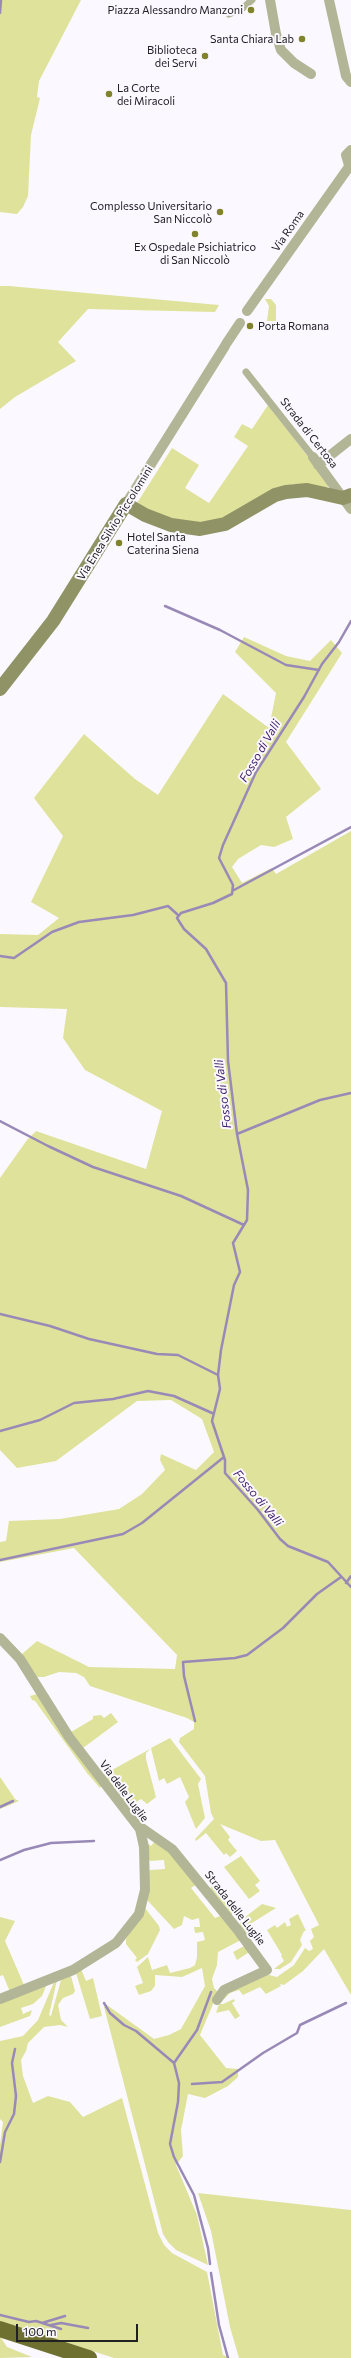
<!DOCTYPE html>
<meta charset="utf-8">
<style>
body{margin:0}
#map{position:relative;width:351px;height:2358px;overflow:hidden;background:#fbf9ff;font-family:Commissioner,sans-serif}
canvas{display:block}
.scale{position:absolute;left:16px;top:2324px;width:122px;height:18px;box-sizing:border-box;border:2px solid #212023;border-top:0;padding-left:5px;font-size:12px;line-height:14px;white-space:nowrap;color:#212023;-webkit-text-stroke:3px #fbf9ff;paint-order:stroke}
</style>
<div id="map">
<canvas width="351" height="2358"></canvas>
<div class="scale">100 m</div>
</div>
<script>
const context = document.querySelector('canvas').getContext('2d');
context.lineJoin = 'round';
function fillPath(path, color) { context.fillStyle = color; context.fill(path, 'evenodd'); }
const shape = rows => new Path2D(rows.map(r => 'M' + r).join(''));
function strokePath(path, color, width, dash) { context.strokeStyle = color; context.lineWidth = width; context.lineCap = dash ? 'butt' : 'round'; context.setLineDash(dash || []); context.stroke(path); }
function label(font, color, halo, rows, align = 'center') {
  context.font = font + ' Commissioner,sans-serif'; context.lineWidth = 4; context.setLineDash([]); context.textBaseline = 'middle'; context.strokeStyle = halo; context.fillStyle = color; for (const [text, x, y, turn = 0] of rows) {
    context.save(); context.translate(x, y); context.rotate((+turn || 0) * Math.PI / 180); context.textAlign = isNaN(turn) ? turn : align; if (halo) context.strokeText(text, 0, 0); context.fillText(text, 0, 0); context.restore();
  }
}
const green = shape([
 [0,0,81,0,39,81,37,97,40,98,31,135,28,196,23,207,17,214,0,212],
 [0,286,9,286,219,305,215,312,88,309,58,342,76,361,15,397,0,409],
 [265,299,271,299,276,305,276,321,267,321,269,306],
 [268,405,330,485,326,488,307,484,293,484,277,489,225,519,198,525,158,516,137,503,172,448,199,465,185,488,209,503,248,446,234,437,242,424,252,429],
 [244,637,286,656,310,661,331,640,342,653,286,742,321,789,286,817,293,839,274,847,261,845,238,859,232,867,242,883,272,868,276,874,351,831,351,1995,324,1949,303,1971,284,1985,280,1984,281,1986,266,1994,260,1987,243,1995,239,1990,230,1993,224,1999,224,1994,265,1974,277,1977,294,1965,305,1948,309,1951,313,1949,310,1941,314,1937,311,1929,319,1925,315,1917,275,1840,261,1841,220,1824,230,1837,228,1840,237,1851,230,1857,226,1853,224,1855,206,1833,196,1841,195,1839,214,1819,211,1813,205,1776,179,1742,180,1738,194,1729,194,1722,187,1718,90,1686,84,1677,76,1673,59,1672,44,1677,36,1677,22,1654,37,1641,89,1667,175,1669,177,1655,74,1548,0,1562,0,1542,6,1541,9,1521,60,1519,119,1509,142,1494,165,1470,160,1460,161,1454,196,1470,214,1452,202,1419,171,1400,137,1401,56,1461,17,1468,0,1450,0,1178,27,1140,36,1131,146,1169,162,1111,85,1070,63,1038,67,1009,0,1007,0,934,38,935,59,918,31,902,63,836,34,798,84,734,135,779,158,795,223,694,269,728,276,693,235,652],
 [37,1694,102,1785,100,1788,87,1773,35,1701,32,1700,30,1696],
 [111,1713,118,1722,83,1748,71,1732,93,1719,93,1716,101,1715,104,1718],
 [170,1738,201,1779,198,1784,205,1818,196,1829,185,1802,189,1797,180,1777,167,1784,164,1778,159,1781,151,1748],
 [150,1749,146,1753,146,1759,156,1797,147,1804,141,1799,135,1803,143,1816,137,1819,103,1775],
 [0,1777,15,1799,19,1801,0,1809],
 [155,1841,166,1849,197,1884,191,1888,215,1918,220,1916,241,1940,218,1952,217,1965,212,1979,214,1988,218,1992,200,2035,226,2068,238,2069,238,2077,228,2086,205,2098,188,2094,181,2130,183,2156,176,2165,197,2215,208,2265,176,2250,168,2242,163,2234,104,2007,107,2005,154,2039,169,2035,181,2029,205,1986,202,1968,182,1977,155,1975,155,1986,151,1991,139,1995,135,1986,143,1983,137,1967,148,1957,152,1970,167,1965,170,1973,190,1968,195,1965,197,1957,197,1942,205,1940,203,1932,195,1933,194,1927,200,1927,199,1918,192,1920,184,1916,182,1925,174,1929,148,1901,148,1873,150,1870,165,1869,164,1860,150,1861,148,1858,148,1844,151,1846],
 [241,1856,260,1881,255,1885,260,1891,249,1899,224,1867],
 [216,1883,218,1885,214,1888,234,1913,231,1915,209,1889],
 [262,1904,276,1908,247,1926,251,1933,247,1935,240,1925,240,1921],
 [145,1908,159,1926,160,1930,148,1954,137,1962,135,1960,137,1958,126,1944,126,1939],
 [298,1914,306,1931,304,1931,300,1940,302,1945,291,1962,280,1969,274,1969,284,1961,281,1956,282,1955,267,1930,275,1925,277,1928,285,1922,287,1927,291,1925,289,1919],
 [0,1917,15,1921,5,1941,24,1985,10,1992,3,1975,0,1976],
 [246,1945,251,1951,237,1960,233,1952],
 [81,1969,86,1981,93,1978,102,2016,90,2019,76,1973],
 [71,1976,75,1991,73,1994,63,1998,58,2005,61,2020,68,2027,60,2025,44,2027,28,2043,26,2051,21,2060,23,2076,33,2103,48,2096,70,2102,83,2117,122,2098,158,2233,164,2245,172,2253,207,2272,223,2355,231,2358,114,2358,0,2321,0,2145,3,2122,0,2119,0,2041,23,2036,38,2020,54,1982,57,1980,49,2015,51,2016,61,1980],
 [47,1984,42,1996,33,2004,21,2008,23,2014,32,2010,30,2016,0,2027,0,2002],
 [234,1999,235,2001,232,2003,240,2016,235,2019,229,2010,216,2013,219,2004,223,2004],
 [198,2193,351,2210,351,2358,239,2358,230,2327,211,2231],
 [0,2336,7,2347,32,2357,0,2358]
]);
const stream = shape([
 [0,13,1,0],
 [165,606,220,630,286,665,319,670],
 [351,621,339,642,322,664,304,697,256,772,223,845,219,858,233,885,232,894,213,903,181,913,177,918,184,929,206,949,226,983,228,1061,237,1134,248,1190,247,1220,233,1243,240,1272,234,1285,221,1350,218,1375,220,1389,212,1421,225,1460,225,1473,258,1510,280,1539,288,1546,328,1562,351,1587],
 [234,890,351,827],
 [0,956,14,958,52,932,79,922,133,915,168,906,178,915],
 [0,1121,48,1146,93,1167,181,1196,244,1225],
 [237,1134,320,1100,351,1093],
 [0,1314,50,1326,89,1339,157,1354,178,1355,218,1375],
 [0,1431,40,1420,74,1403,113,1399,148,1391,174,1396,212,1413],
 [0,1560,123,1534,142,1523,224,1457],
 [346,1583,351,1576],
 [195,1721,184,1676,183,1662,235,1658,247,1655,283,1628,317,1594,341,1577],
 [0,1807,13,1801],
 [0,1860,24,1850,51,1843,94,1841],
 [104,2003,110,2013,124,2025,136,2031,174,2063],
 [192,2084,222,2082,263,2053,297,2033,300,2025,346,2003],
 [0,2162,5,2132,14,2114,16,2096,12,2063,15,2049],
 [210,2264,208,2248,194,2195,174,2157,170,2144,178,2102,179,2083,174,2063,197,2030,211,1992],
 [211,2273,219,2325,228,2358],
 [0,2315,29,2322,36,2321,61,2329],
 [42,2323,65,2316],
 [51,2325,61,2323,88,2328]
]);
const pedestrian = shape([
 [229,14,243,8,252,0],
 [246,372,313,457]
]);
const minor = shape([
 [270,0,276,34,281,50,294,63,311,74],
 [329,0,346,76,351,82],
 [349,165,346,155,351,150],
 [247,311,351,164],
 [226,344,240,323],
 [313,457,351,509],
 [318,465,351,439],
 [126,504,225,346],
 [0,1638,20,1659,69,1737,140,1829,144,1847,145,1890,139,1914,116,1943,73,1970,0,1999],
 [139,1826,172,1849,237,1929,267,1970,224,1990,217,2000]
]);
const secondary = shape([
 [0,689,53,621,126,504,145,515,171,525,200,529,225,524,275,495,286,492,307,490,343,498,351,495]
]);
const trunk = shape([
 [0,2329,89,2358]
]);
const markers = [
 [251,10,4,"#80822c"],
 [302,39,4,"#80822c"],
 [205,56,4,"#80822c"],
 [109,94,4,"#80822c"],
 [220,212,4,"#80822c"],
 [195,234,4,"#80822c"],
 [250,326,4,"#80822c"],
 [119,543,4,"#80822c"]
];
const poiNames = [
 ["Piazza Alessandro Manzoni",243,10],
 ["Santa Chiara Lab",294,39],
 ["Biblioteca",197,50],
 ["dei Servi",197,63],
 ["La Corte",117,88,"left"],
 ["dei Miracoli",117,101,"left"],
 ["Complesso Universitario",212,206],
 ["San Niccolò",212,219],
 ["Ex Ospedale Psichiatrico",195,247,"center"],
 ["di San Niccolò",195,260,"center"],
 ["Porta Romana",258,326,"left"],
 ["Hotel Santa",127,537,"left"],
 ["Caterina Siena",127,550,"left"]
];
const streetNames = [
 ["Via Roma",288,231,-55],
 ["Strada di Certosa",309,433,52],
 ["Via Enea Silvio Piccolomini",115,523,-58],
 ["Via delle Luglie",124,1791,53],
 ["Strada delle Luglie",235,1908,52]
];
const waterNames = [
 ["Fosso di Valli",260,751,-60],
 ["Fosso di Valli",223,1094,-97],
 ["Fosso di Valli",258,1498,50]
];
fillPath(green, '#dee29b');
strokePath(stream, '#9989b7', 2.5);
strokePath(pedestrian, '#b3b597', 7);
strokePath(minor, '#b3b597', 10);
strokePath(secondary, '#909366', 14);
strokePath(trunk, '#6e702f', 16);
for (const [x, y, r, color] of markers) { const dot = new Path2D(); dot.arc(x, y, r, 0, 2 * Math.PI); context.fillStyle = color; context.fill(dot); strokePath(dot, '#fbf9ff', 1.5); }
label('11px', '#212023', '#fbf9ff', poiNames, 'right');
label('11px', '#212023', '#fbf9ff', streetNames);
label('italic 12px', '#45246e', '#fbf9ff', waterNames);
</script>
